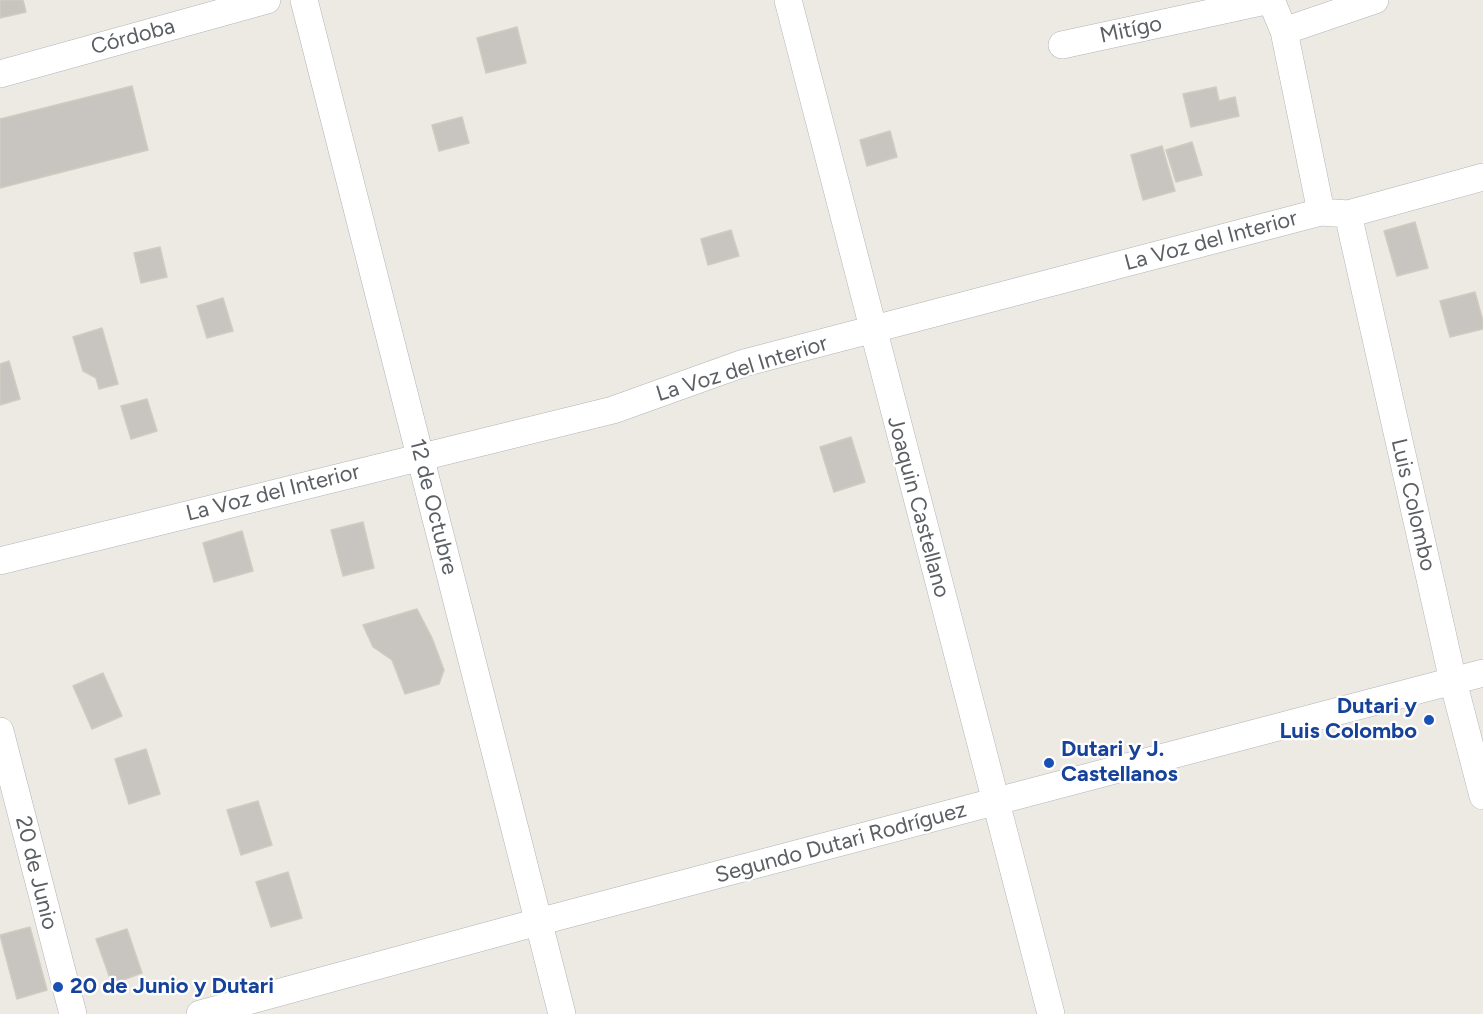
<!DOCTYPE html>
<meta charset="utf-8">
<style>
body{margin:0}
canvas{display:block;background:#edeae3}
</style>
<canvas width="1483" height="1014"></canvas>
<script>
const context = document.querySelector('canvas').getContext('2d');
context.lineJoin = 'round';
function fillPath(path, color) { context.fillStyle = color; context.fill(path, 'evenodd'); }
const shape = rows => new Path2D(rows.map(r => 'M' + r).join(''));
function strokePath(path, color, width, dash) { context.strokeStyle = color; context.lineWidth = width; context.lineCap = dash ? 'butt' : 'round'; context.setLineDash(dash || []); context.stroke(path); }
function label(font, color, halo, rows, align = 'center') {
  context.font = font + ' Figtree,sans-serif'; context.lineWidth = 4.5; context.setLineDash([]); context.textBaseline = 'middle'; context.strokeStyle = halo; context.fillStyle = color; for (const [text, x, y, turn = 0] of rows) {
    context.save(); context.translate(x, y); context.rotate((+turn || 0) * Math.PI / 180); context.textAlign = isNaN(turn) ? turn : align; if (halo) context.strokeText(text, 0, 0); context.fillText(text, 0, 0); context.restore();
  }
}
const building = shape([
 [0,0,23,0,26,12,0,18,0,0],
 [517,27,526,63,486,73,477,38,517,27],
 [132,86,148,150,0,188,0,119,132,86],
 [1216,87,1219,101,1235,97,1239,116,1191,127,1183,94,1216,87],
 [462,117,469,143,439,151,432,125,462,117],
 [890,131,897,157,867,166,860,140,890,131],
 [1192,142,1202,175,1176,182,1166,150,1192,142],
 [1162,146,1175,191,1143,200,1131,155,1162,146],
 [1415,222,1428,268,1397,276,1384,231,1415,222],
 [731,230,739,256,708,265,701,239,731,230],
 [160,247,167,277,141,283,134,253,160,247],
 [1475,292,1483,321,1483,329,1450,337,1440,301,1475,292],
 [223,298,233,331,207,338,197,306,223,298],
 [102,328,118,384,99,389,96,378,83,371,73,337,102,328],
 [9,361,20,399,0,405,0,364,9,361],
 [147,399,157,431,131,439,121,406,147,399],
 [851,437,865,482,834,492,820,447,851,437],
 [363,522,374,568,343,576,331,530,363,522],
 [242,531,253,571,214,582,203,543,242,531],
 [417,609,432,638,444,670,439,684,405,694,392,660,373,647,363,625,417,609],
 [103,673,122,716,92,729,73,686,103,673],
 [146,749,160,794,129,804,115,759,146,749],
 [258,801,272,845,241,855,227,810,258,801],
 [288,872,302,918,271,927,256,882,288,872],
 [30,927,47,990,17,999,0,935,30,927],
 [127,929,142,973,112,984,96,939,127,929]
]);
const street = shape([
 [304,0,562,1014],
 [788,0,1051,1014],
 [1271,0,1284,31,1321,212],
 [1284,31,1375,0],
 [1062,45,1270,0],
 [0,74,267,0],
 [1348,214,1453,681,1483,796],
 [0,561,613,410,744,363,1321,212,1348,214,1483,177],
 [0,731,73,1014],
 [200,1014,538,922,1483,673]
]);
const markers = [
 [1429,720,6,"#1a4fb4"],
 [1049,763,6,"#1a4fb4"],
 [58,987,6,"#1a4fb4"]
];
const streetNames = [
 ["Mitígo",1131,30,-12],
 ["Córdoba",133,37,-15],
 ["La Voz del Interior",1211,241,-15],
 ["La Voz del Interior",742,369,-17],
 ["La Voz del Interior",273,493,-14],
 ["Luis Colombo",1413,505,77],
 ["12 de Octubre",433,507,76],
 ["Joaquin Castellano",918,507,75],
 ["Segundo Dutari Rodríguez",841,843,-15],
 ["20 de Junio",36,873,76]
];
const transitNames = [
 ["Dutari y",1417,707,"right"],
 ["Luis Colombo",1417,732,"right"],
 ["Dutari y J.",1061,750],
 ["Castellanos",1061,775],
 ["20 de Junio y Dutari",70,987]
];
fillPath(building, '#c8c5c0');
strokePath(building, '#d1cbc1', 1.5);
strokePath(street, '#b0b4b7', 28);
strokePath(street, '#fff', 27);
for (const [x, y, r, color] of markers) { const dot = new Path2D(); dot.arc(x, y, r, 0, 2 * Math.PI); context.fillStyle = color; context.fill(dot); strokePath(dot, '#fff', 2); }
label('22px', '#5b5f63', '#fff', streetNames);
label('bold 22px', '#164399', '#fff', transitNames, 'left');
</script>
